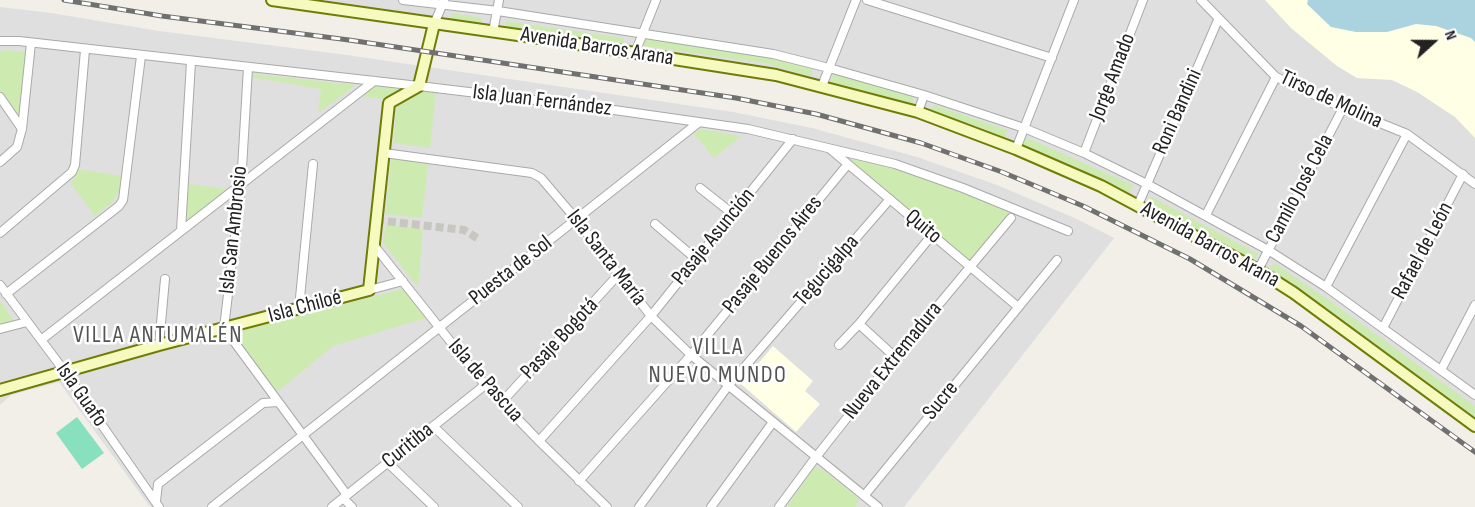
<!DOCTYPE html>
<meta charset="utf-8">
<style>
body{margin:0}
#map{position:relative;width:1475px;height:507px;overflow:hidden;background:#f2efe9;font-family:"Sofia Sans Condensed",sans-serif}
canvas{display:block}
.north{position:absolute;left:1403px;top:12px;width:60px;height:60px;-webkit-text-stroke:4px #fff;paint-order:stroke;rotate:69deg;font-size:16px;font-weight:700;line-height:24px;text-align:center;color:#222}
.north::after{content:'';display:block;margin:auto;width:21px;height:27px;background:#222;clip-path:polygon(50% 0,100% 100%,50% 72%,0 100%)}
</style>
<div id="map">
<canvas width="1475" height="507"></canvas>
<div class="north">N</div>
</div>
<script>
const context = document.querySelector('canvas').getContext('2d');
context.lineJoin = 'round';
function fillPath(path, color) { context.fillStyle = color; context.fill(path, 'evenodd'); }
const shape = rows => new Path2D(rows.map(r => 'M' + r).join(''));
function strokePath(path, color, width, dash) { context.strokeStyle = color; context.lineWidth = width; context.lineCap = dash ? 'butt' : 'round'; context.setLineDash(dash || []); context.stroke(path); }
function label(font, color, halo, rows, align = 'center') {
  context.font = font + ' "Sofia Sans Condensed",sans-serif'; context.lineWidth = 5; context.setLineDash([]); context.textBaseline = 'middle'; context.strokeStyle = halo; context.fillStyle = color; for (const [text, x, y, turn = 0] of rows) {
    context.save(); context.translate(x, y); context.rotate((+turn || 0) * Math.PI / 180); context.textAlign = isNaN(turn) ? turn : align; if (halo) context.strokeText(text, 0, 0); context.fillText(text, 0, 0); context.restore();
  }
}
const residential = shape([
 [300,0,1475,0,1475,419,1296,291,1099,181,820,83],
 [0,7,51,13,159,31,347,55,733,112,812,128,917,157,997,185,1077,219,1114,238,904,507,150,507,59,382,11,395,0,405]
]);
const education = shape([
 [1265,0,1475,0,1475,138,1455,117,1417,92,1392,80,1357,78,1337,66,1291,28],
 [773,346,813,381,805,391,820,404,796,432,741,384]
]);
const grass = shape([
 [453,13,482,18,482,24,449,20],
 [506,21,624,38,624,45,505,28],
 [645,38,757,55,812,68,812,77,765,63,644,46],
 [8,50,25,52,27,54,22,114,19,115,0,91,0,51],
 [251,73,264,75,356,85,318,113,321,89,251,77],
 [834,73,912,95,914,105,830,82],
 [376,84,397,88,399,92,391,100,358,96],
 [419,88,436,91,430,148,393,143,397,107],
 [934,105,1007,130,1005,139,928,112],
 [700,129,741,136,714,158,694,134],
 [1025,137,1133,185,1129,195,1089,174,1023,146],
 [391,158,428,164,422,218,386,214],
 [846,158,863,158,913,173,1010,212,969,261],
 [79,169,122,176,119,191,113,202,95,216,71,183],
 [189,184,227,189,189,220,186,219],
 [1150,196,1258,254,1253,263,1146,206],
 [386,225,423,229,418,287,383,243],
 [1274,263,1323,296,1475,406,1475,418,1327,308,1268,271],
 [403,289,426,318,333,346,277,392,232,333],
 [0,301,14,321,0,325],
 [814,468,822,469,859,499,856,507,787,507]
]);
const pitch = shape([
 [77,417,104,453,82,469,56,433]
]);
const water = shape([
 [1308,0,1475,0,1475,42,1471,38,1436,26,1416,24,1387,32,1356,32,1331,27,1307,4]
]);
const streetTunnel = shape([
 [376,220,464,230,477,238]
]);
const street = shape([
 [403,0,498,11,773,54,829,68,924,95,1024,128,1084,153,1147,184,1268,250,1326,287,1475,395],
 [867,0,1052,58],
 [1201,0,1276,77,1343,108,1407,134,1475,184],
 [434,24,444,1],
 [493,32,499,0],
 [0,41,19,41,419,86,593,107,748,129,895,164,963,188,1068,231],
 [635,53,656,0],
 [248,68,241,185,224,328,347,495],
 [822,86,856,0],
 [0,97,22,129],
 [918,112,924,95],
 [830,149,1017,306],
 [1016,149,1074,0],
 [384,153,532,173,541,178,576,219,651,316,691,355,878,507],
 [1084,153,1143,0],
 [0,162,17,147,22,129,31,43],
 [700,188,733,214],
 [1138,205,1218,20],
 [1206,215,1276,77],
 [655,224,696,259],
 [181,231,191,62],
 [0,233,72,172,75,165,85,50],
 [373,244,485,385,539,441,607,507],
 [1258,270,1343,108],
 [0,285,65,372,159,507],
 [1326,287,1407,134],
 [369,290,403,281],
 [6,294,119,206,123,200,141,56],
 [299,308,313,164],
 [859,324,895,357],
 [1383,328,1463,174],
 [0,329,27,322],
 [41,340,374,81],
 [159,345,165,279],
 [839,345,859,324,932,235],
 [1441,370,1475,305],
 [501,403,618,275],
 [433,426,518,507],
 [539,441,651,316,793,139],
 [388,463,434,507],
 [579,481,691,355,848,164],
 [864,496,1057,260],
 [343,498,352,507],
 [156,501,158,484,263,403,278,402],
 [212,507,698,123],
 [332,507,485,385],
 [639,507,728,386,890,199],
 [711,507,773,422],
 [779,507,816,457,895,357,1011,218]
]);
const secondary = shape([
 [272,0,546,39,776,75,918,112,1016,149,1101,186,1258,270,1294,293,1475,426],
 [0,390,159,345,369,290,389,103,419,86,434,24]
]);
const rail = shape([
 [64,0,162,16,349,40,736,98,816,114,921,143,1002,172,1083,206,1190,259,1301,326,1475,452]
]);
const streetNames = [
 ["Avenida Barros Arana",597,47,9],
 ["Jorge Amado",1113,77,-69],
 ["Tirso de Molina",1331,100,25],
 ["Isla Juan Fernández",542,101,7],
 ["Roni Bandini",1178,112,-66],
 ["Camilo José Cela",1300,189,-62],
 ["Quito",923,227,40],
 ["Isla San Ambrosio",234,230,-84],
 ["Pasaje Asunción",714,237,-51],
 ["Avenida Barros Arana",1210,245,29],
 ["Rafael de León",1423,251,-62],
 ["Pasaje Buenos Aires",773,255,-51],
 ["Isla Santa María",606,258,52],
 ["Puesta de Sol",511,271,-38],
 ["Tegucigalpa",827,271,-49],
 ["Isla Chiloé",305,307,-15],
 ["Pasaje Bogotá",560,339,-47],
 ["Nueva Extremadura",893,361,-51],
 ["Isla de Pascua",485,381,49],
 ["Isla Guafo",81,395,55],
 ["Sucre",941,401,-51],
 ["Curitiba",408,446,-39]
];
const neighbourhoodNames = [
 ["VILLA ANTUMALÉN",158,336],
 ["VILLA",718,348],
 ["NUEVO MUNDO",718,376]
];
fillPath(residential, '#e0dfdf');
fillPath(education, '#ffffe5');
fillPath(grass, '#cdebb0');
fillPath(pitch, '#88e0be');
fillPath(water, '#aad3df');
strokePath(streetTunnel, '#c8c6c1', 8, [8, 4]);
strokePath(street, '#a9a9a9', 10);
strokePath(secondary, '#707d05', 14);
strokePath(street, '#fff', 8);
strokePath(secondary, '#f7fabf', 10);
strokePath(rail, '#707070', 5);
strokePath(rail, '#fff', 3, [9]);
label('22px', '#222', '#fff', streetNames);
context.letterSpacing = '1.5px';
label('24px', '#555', '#fff', neighbourhoodNames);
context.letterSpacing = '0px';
</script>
